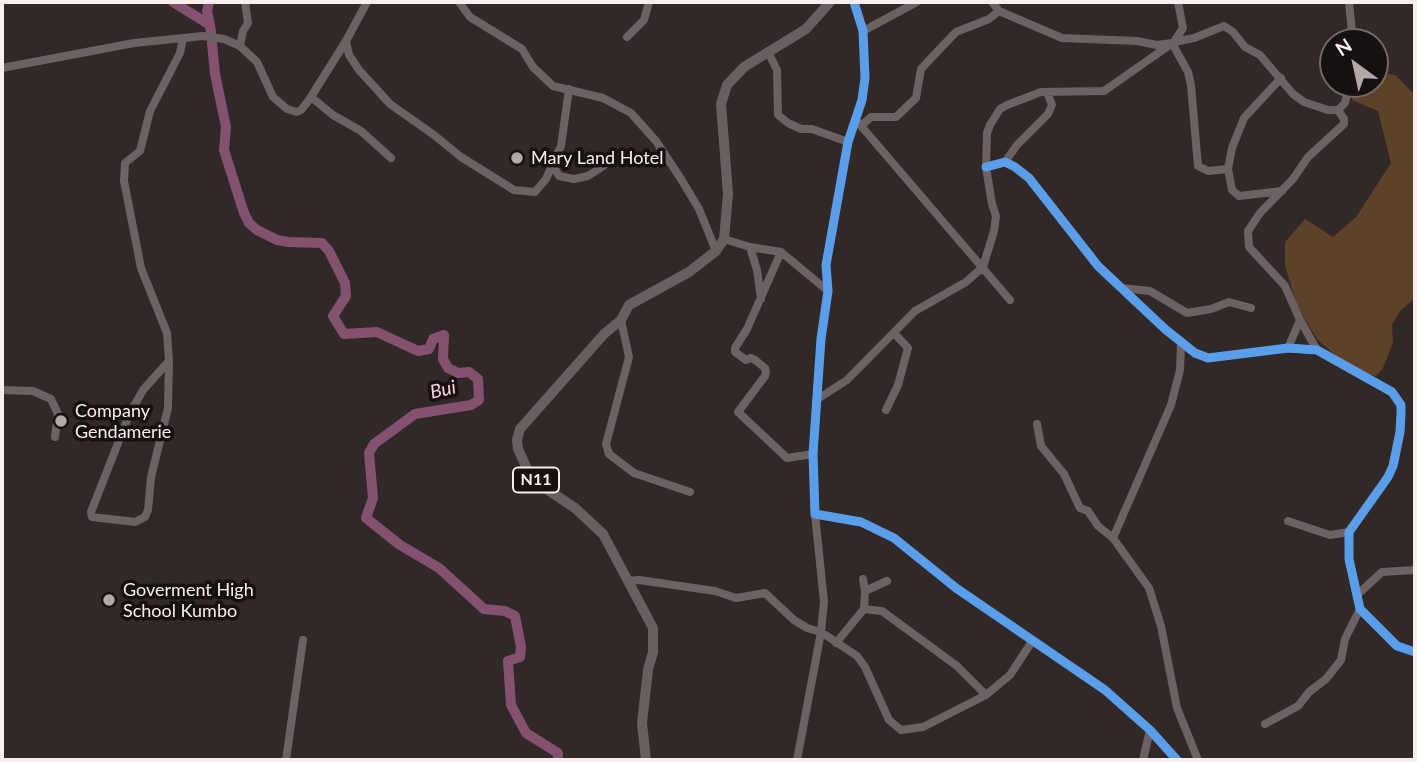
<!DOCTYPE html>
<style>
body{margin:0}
#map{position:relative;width:1417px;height:762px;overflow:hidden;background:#302928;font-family:Lato,sans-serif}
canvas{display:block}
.frame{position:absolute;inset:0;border:4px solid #f7eeed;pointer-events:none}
.north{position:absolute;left:1319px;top:28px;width:70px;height:70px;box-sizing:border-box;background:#161110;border:2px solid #706968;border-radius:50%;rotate:327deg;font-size:19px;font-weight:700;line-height:28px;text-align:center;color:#f7eeed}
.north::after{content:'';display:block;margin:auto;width:24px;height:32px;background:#b1a9a8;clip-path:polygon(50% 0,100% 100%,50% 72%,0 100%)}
</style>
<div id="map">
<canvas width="1417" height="762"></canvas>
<div class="frame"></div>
<div class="north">N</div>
</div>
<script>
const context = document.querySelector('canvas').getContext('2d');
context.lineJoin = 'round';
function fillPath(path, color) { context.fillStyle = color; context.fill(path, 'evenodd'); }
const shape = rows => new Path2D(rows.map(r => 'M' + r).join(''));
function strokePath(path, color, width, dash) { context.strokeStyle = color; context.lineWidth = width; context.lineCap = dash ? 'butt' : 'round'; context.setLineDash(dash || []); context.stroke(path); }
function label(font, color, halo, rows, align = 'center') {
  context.font = font + ' Lato,sans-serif'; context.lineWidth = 7; context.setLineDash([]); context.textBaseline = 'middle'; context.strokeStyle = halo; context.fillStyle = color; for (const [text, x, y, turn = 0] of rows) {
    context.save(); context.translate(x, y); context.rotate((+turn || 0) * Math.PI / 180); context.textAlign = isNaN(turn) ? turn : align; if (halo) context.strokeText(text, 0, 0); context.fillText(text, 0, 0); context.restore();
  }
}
const green = shape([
 [1375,72,1395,75,1414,94,1415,154,1415,298,1400,311,1392,325,1393,343,1383,368,1376,376,1361,373,1338,358,1317,339,1298,308,1285,266,1285,242,1305,219,1333,237,1356,217,1391,163,1378,111,1352,100,1353,84,1375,84]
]);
const river = shape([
 [173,2,210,25,211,32],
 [209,2,207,11,210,25],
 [212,43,215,74,226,127,224,150,244,213,249,223,257,230,277,240,288,242,322,243,329,251,345,283,346,296,333,316,344,334,377,332,418,351,429,349,433,339,444,335,443,359,448,368,458,373,469,372,478,379,479,400,471,405,415,414,374,444,369,453,373,498,366,518,400,545,439,568,484,609,505,611,515,616,521,647,520,657,508,661,511,705,526,733,558,753,558,760]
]);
const minor = shape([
 [459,2,470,17,522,49,533,67,553,86,603,98,631,113,656,141,681,179,699,209,716,251],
 [854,2,863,31,865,78,862,100,848,142,826,265,828,291,821,339,813,454,815,514,861,522,894,538,956,588,1105,690,1150,730,1177,760],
 [992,2,999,11,1062,38,1137,41,1157,45,1172,43,1188,72,1191,85,1198,166,1208,171,1228,169],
 [1349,2,1353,42],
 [863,31,917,2],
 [627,37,644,20,649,2],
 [346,41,349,55,359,70,390,104,434,135,461,157,514,190,535,192,546,179,561,146,569,89],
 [1174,42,1194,38,1224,26,1233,32,1245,47,1260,55,1293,94,1304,102,1328,110,1338,110,1345,103,1349,84],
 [240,46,243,31,248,23,245,2],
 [769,54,777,70,778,115,788,123,801,129,812,129,848,142],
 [2,68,134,43,203,36,224,39,240,46,257,62,273,97,287,109,297,112,301,110,309,100,346,41,367,2],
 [1281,78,1244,118,1232,148,1228,169,1232,190,1239,196,1282,191],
 [311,97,333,115,361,131,391,158],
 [856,120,1010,300],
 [861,126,871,117,896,117,916,98,921,69,935,54,956,32,989,19,999,11],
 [1005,162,1017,145,1048,114,1052,105,1047,92],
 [553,165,559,176,574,179,588,176,605,165],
 [986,167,1005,162,1015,167,1029,178,1098,266,1165,329,1195,353,1208,358,1288,348,1317,350,1392,392,1401,405,1401,414,1400,432,1393,466,1388,477,1349,532,1349,559,1360,609,1397,646,1415,652],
 [724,239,750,247,781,252,828,291],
 [750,247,757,270,761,299],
 [781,252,747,329,735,348,735,352,746,360,751,358,755,360,765,368,766,372,765,376,738,412,787,458,813,454],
 [1122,288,1150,291,1187,313,1211,309,1229,302,1251,308],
 [621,320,629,357,606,444,609,454,634,473,690,492],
 [1300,320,1285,286,1249,247,1248,231,1260,213,1293,179,1308,157,1344,124,1344,119,1338,110],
 [1288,348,1300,320,1317,350],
 [169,361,143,390,129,415,91,512,92,517,135,522,145,517,148,510,151,477,168,408,169,361,167,333,141,268,124,181,125,163,140,151,150,111,180,53,183,38],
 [2,390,33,391,51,399,58,414,55,437],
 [816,400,847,380,915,311,966,282,983,267,994,231,996,216,992,204,986,167,987,133,990,125,1000,109,1007,105,1041,92,1104,91,1174,42,1183,28,1178,2],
 [886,410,898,385,908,348,894,333],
 [1037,424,1041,446,1064,474,1080,508,1088,511,1098,526,1113,538,1149,588,1161,626,1177,708,1198,760],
 [1288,521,1330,535,1349,532],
 [1113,538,1171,405,1180,370,1181,343],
 [863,579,865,591,864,609],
 [628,581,639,580,715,591,736,598,765,593,794,620,807,628,821,632,857,656,865,667,889,720,901,730,923,727,986,695,1010,675,1033,640],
 [865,591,887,581],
 [1357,595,1382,572,1415,570],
 [836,643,864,609,882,611,957,666,986,695],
 [1265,724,1298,706,1309,692,1326,679,1341,660,1345,639,1360,609],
 [286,760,303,640],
 [797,760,821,632,824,602,815,514],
 [1143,760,1150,730]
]);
const highway = shape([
 [646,760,642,723,648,670,653,652,653,628,603,534,575,508,548,490,530,475,518,449,517,440,520,429,604,334,621,320,629,305,689,272,716,251,724,239,728,194,721,104,727,85,744,67,806,29,830,2]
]);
const cycleway = shape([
 [854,2,863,31,865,78,862,100,848,142,826,265,828,291,821,339,813,454,815,514,861,522,894,538,956,588,1105,690,1150,730,1177,760],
 [986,167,1005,162,1015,167,1029,178,1098,266,1165,329,1195,353,1208,358,1288,348,1317,350,1392,392,1401,405,1401,414,1400,432,1393,466,1388,477,1349,532,1349,559,1360,609,1397,646,1415,652]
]);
const markers = [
 [517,158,7,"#b1a9a8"],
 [61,421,7,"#b1a9a8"],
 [109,600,7,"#b1a9a8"]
];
const shields = [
 [536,480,46]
];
const shieldNames = [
 ["N11",536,480]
];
const poiNames = [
 ["Mary Land Hotel",531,158],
 ["Company",75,411],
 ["Gendamerie",75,432],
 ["Goverment High",123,590],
 ["School Kumbo",123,611]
];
const waterNames = [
 ["Bui",443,390,-13]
];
fillPath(green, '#5d4229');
strokePath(river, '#84516e', 10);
strokePath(minor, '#6c6264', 8);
strokePath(highway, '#686060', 10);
strokePath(cycleway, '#5a9eea', 9);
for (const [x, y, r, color] of markers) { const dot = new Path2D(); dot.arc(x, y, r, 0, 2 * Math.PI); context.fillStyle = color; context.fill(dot); strokePath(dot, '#161110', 2.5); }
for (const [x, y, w] of shields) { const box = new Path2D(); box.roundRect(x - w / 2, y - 12.5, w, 25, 5); context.fillStyle = '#161110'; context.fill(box); strokePath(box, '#f7eeed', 2); }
label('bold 16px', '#f7eeed', null, shieldNames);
label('18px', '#f7eeed', '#161110', poiNames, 'left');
label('italic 19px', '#f6d3e6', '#161110', waterNames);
</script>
